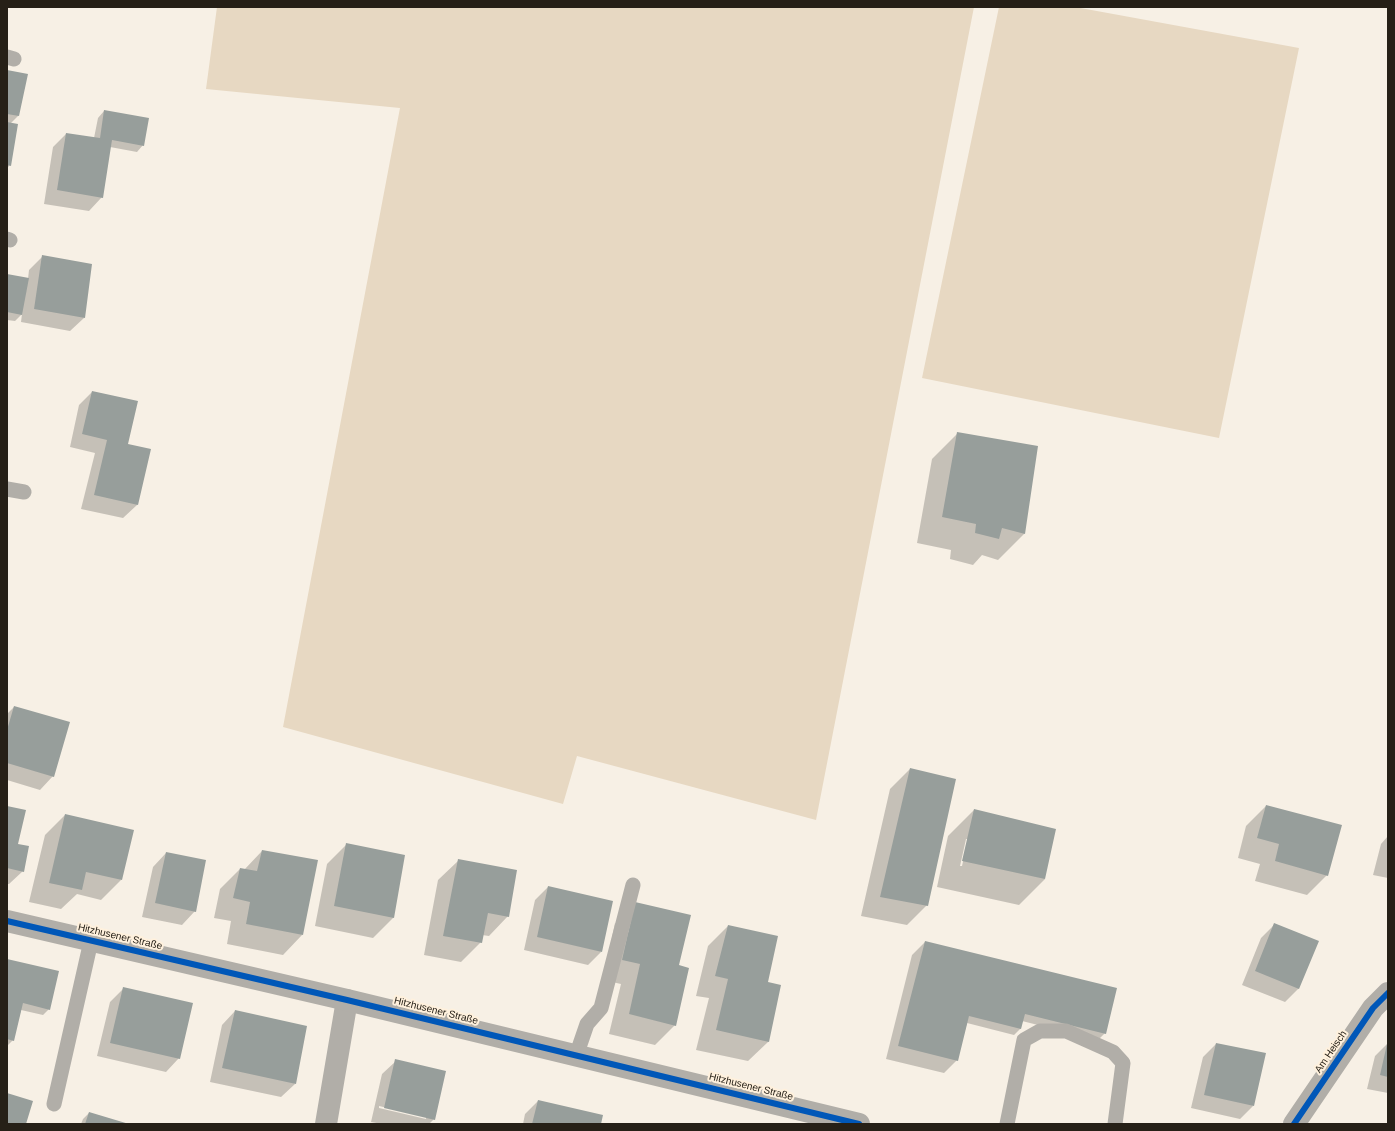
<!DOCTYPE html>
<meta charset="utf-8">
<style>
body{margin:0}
#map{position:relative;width:1395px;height:1131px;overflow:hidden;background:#f7f0e5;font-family:Arial,sans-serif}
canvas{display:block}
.frame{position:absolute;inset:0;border:8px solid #262017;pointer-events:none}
</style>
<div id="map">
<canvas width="1395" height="1131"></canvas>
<div class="frame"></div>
</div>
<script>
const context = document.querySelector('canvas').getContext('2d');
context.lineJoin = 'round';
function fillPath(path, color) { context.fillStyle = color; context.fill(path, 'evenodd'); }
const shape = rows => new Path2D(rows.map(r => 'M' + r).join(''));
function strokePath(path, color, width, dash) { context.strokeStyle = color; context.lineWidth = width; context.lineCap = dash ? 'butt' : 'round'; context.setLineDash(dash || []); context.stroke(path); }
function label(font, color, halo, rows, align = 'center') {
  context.font = font + ' Arial,sans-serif'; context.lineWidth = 4; context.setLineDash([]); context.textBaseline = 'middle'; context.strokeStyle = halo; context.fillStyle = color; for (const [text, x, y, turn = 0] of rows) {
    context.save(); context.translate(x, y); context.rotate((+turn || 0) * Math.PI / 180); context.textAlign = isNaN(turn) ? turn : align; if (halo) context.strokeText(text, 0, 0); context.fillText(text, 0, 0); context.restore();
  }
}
const green = shape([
 [217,7,974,7,816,820,577,756,563,804,283,727,400,108,206,89],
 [999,7,1075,7,1299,48,1219,438,922,378]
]);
const shadow = shape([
 [7,71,26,75,18,116,10,124,10,165,7,168],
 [104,111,143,145,137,152,110,147,102,197,89,211,44,204,53,147,66,134,94,138,98,118],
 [42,257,84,318,70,331,21,322,22,314,15,321,7,320,7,275,28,279,29,270],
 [92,392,126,445,150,450,137,505,123,518,81,509,95,453,70,447,79,405],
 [958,433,1037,447,1024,534,998,560,982,555,973,565,950,559,951,550,917,543,932,459],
 [14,707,53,776,40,790,7,780,7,714],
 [910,769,927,905,907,925,861,916,890,789],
 [1266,806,1327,875,1307,895,1255,881,1260,864,1238,858,1246,826],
 [7,807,23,871,9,884,7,884],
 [974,810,1045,879,1019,905,937,887,948,836],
 [966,839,968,839,962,866,960,866],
 [65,815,121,880,101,900,77,894,61,909,29,902,45,835],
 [1388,836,1388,878,1373,875,1381,844],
 [347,844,404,856,393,918,373,938,315,926,327,864],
 [262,851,302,935,283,955,227,944,231,921,214,918,220,889,240,869,244,870],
 [166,853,195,911,182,925,142,917,153,867],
 [458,861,508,916,489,936,482,935,481,942,461,962,424,955,438,880],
 [548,887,601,952,588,965,524,950,535,900],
 [615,923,678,966,675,1025,655,1045,609,1034,621,984,603,980],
 [1274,925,1299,988,1285,1002,1242,985,1261,938],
 [728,926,767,983,768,1042,748,1061,696,1050,709,998,696,996,708,946],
 [925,942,1105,1033,1098,1040,1022,1021,1021,1028,1014,1035,967,1023,957,1060,944,1073,886,1059,912,955],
 [7,960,49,1009,43,1015,21,1010,13,1040,7,1046],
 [123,989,179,1058,166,1072,97,1056,110,1002],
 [235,1011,295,1084,281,1097,210,1082,222,1025],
 [1388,1043,1388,1093,1367,1089,1375,1056],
 [1216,1044,1253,1106,1240,1119,1191,1108,1203,1057],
 [396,1061,434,1119,429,1124,382,1124,371,1122,382,1074],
 [379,1106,426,1117,426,1119,379,1108],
 [538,1101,600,1124,523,1124,525,1114],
 [89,1113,127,1124,81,1124,83,1119]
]);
const building = shape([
 [7,70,28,74,19,116,7,114],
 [104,110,149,118,144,146,112,140,103,198,57,190,66,133,100,138],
 [7,122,18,124,11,166,7,165],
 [42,255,92,264,85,318,34,309],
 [7,274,29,278,22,315,7,312],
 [92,391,138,401,128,444,151,449,138,505,94,495,107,440,82,434],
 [957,432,1038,446,1025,534,1002,528,999,539,975,533,976,524,942,517],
 [14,706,70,722,54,777,7,763,7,730],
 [910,768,956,779,928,906,880,897],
 [1266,805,1342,825,1328,876,1275,861,1279,844,1257,838],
 [7,806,26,810,18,844,29,846,24,872,7,868],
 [974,809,1056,829,1045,879,962,861],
 [65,814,134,830,122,880,86,872,82,890,49,883],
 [346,843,405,855,394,918,334,906],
 [262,850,318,860,303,935,246,924,250,902,233,898,240,868,257,871],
 [166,852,206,860,196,912,155,903],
 [458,859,517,870,509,917,488,913,482,943,443,936],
 [548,886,613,901,602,952,537,937],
 [635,902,691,915,679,965,689,968,676,1026,629,1014,640,964,622,960],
 [1274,923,1319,941,1299,989,1255,971],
 [728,925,778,936,768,982,781,985,769,1042,716,1030,728,979,715,976],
 [925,941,1117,988,1106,1034,1025,1014,1021,1029,969,1016,958,1061,898,1046],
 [7,959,59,971,50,1010,23,1003,14,1041,7,1039],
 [123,987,193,1003,180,1059,110,1043],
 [235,1010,307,1026,296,1084,222,1068],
 [1216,1043,1266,1053,1254,1106,1204,1095],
 [1387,1044,1388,1044,1388,1077,1380,1075],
 [395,1059,446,1071,435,1120,384,1108],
 [7,1093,33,1101,26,1124,7,1124],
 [538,1100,603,1115,601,1124,532,1124],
 [89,1112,129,1124,85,1124]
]);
const service = shape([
 [7,57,14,59],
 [7,239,10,240],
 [7,489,24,492],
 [576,1056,587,1024,601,1008,633,885],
 [54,1104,91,941],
 [1007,1124,1024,1040,1040,1031,1066,1031,1113,1052,1123,1063,1115,1124]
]);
const minor = shape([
 [326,1124,347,1000],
 [1294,1124,1373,1008,1388,993]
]);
const tertiary = shape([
 [7,921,347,1000,859,1124]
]);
const cycleway = shape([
 [7,921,347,1000,859,1124],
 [1294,1124,1373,1008,1388,993]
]);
const streetNames = [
 ["Hitzhusener Straße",120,937,13],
 ["Hitzhusener Straße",436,1011,14],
 ["Am Heisch",1331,1052,-56],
 ["Hitzhusener Straße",751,1087,14]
];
fillPath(green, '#e7d8c2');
fillPath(shadow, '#0003');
fillPath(building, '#979e9b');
strokePath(service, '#b1aea8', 15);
strokePath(minor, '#b1aea8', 22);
strokePath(tertiary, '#b1aea8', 22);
strokePath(cycleway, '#0057b8', 6);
label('10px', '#262017', '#fff1dd', streetNames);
</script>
